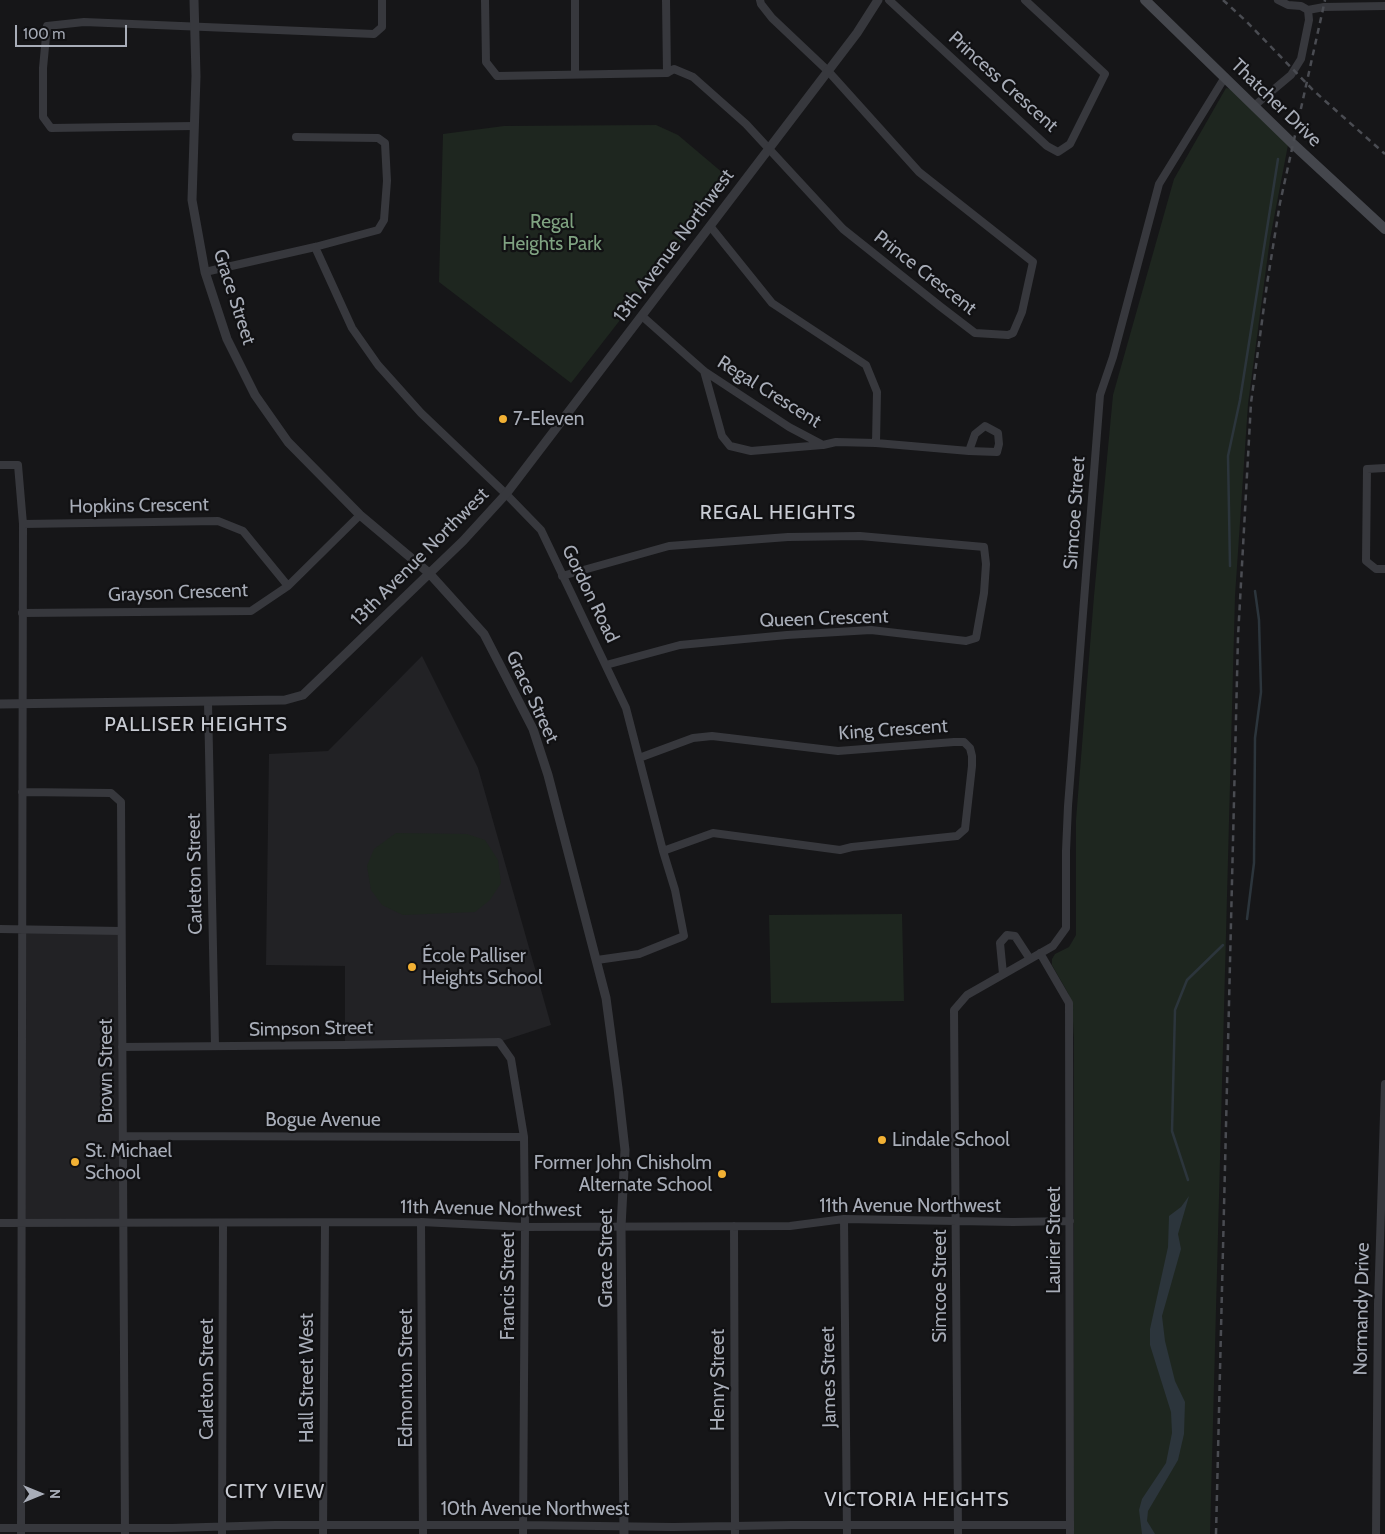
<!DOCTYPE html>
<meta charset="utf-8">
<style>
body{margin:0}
#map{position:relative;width:1385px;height:1534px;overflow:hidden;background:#161618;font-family:Cabin,sans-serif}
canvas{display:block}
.north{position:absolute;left:15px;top:1469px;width:50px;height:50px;-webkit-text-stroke:4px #111113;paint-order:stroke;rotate:90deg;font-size:14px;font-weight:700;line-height:20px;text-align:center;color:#a8adb8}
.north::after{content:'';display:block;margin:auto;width:18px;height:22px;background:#a8adb8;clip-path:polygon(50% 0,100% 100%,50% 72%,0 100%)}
.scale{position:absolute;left:15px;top:25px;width:112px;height:22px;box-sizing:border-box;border:2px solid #a8adb8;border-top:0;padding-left:6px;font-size:15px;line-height:18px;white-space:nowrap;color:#a8adb8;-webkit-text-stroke:4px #111113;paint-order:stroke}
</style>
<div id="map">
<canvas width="1385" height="1534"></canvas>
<div class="north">N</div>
<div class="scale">100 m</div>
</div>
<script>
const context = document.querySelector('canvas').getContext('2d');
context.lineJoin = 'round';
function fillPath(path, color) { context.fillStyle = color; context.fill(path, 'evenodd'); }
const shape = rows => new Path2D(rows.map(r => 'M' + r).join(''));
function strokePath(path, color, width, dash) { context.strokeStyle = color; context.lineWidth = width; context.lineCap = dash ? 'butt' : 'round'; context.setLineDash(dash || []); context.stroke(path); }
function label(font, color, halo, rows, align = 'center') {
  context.font = font + ' Cabin,sans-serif'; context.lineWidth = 4.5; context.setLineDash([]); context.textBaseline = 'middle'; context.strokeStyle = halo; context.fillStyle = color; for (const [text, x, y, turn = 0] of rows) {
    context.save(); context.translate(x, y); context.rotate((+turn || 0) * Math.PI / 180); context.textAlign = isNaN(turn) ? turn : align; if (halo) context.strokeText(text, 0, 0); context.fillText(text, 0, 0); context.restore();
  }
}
const built = shape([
 [422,656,478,768,551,1025,499,1042,345,1045,345,966,266,965,269,754,328,751],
 [21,929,121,931,124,1222,20,1222]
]);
const green = shape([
 [1226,88,1232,89,1288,145,1270,239,1248,404,1235,596,1210,1534,1074,1534,1074,1039,1072,1004,1068,993,1052,965,1052,959,1055,954,1069,947,1076,935,1076,820,1094,596,1113,395,1174,179],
 [656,125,678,135,730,179,571,383,439,282,443,134,504,126],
 [396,833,467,834,485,840,498,860,501,883,490,900,475,912,403,915,382,905,371,890,367,866,374,849],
 [902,914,904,1001,771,1003,769,915]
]);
const water = shape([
 [1189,1196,1178,1234,1181,1249,1162,1316,1165,1341,1175,1381,1185,1402,1184,1434,1178,1460,1148,1511,1147,1521,1155,1534,1142,1534,1139,1510,1142,1499,1166,1463,1172,1433,1171,1412,1150,1345,1150,1329,1168,1247,1169,1216,1181,1207]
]);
const stream = shape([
 [1230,566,1228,456,1240,400,1278,159],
 [1247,919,1254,863,1255,738,1261,692,1259,620,1255,591],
 [1188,1180,1172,1131,1175,1010,1187,980,1223,945]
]);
const minor = shape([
 [485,0,486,62,497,76,667,73,674,69,693,77,746,124,843,229,941,307,975,333,1008,335,1013,333,1022,312,1033,262,919,172,828,71,772,18,761,4,760,0],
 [575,0,575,74],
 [666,0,667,73],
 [889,0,1047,146,1058,152,1070,144,1105,74,1025,0],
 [1308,10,1324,7,1385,6],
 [1254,106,1291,75,1301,59,1309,20,1308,10,1301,6,1288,5,1278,0],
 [194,126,51,128,43,117,43,68,47,26,84,22,374,34,382,27,382,0],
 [315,247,352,328,378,365,421,413,506,494,541,530,626,708,663,851,675,890,684,936,639,954,597,960],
 [205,272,315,247,378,230,384,220,387,181,385,143,378,138,296,137],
 [642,316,704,371,789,427,823,445,836,442,876,443,877,392,866,365,772,303,710,226],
 [704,371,722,436,730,446,751,451,822,445],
 [876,443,969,451,975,434,985,426,998,433,999,444,997,452,969,451],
 [0,465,18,465,23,524,21,1534],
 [1385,468,1367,469,1366,561,1376,569,1385,569],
 [23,524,218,521,243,531,288,586],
 [562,576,669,546,788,537,860,536,984,547,986,564,984,593,976,638,966,641,871,630,787,635,680,645,606,665],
 [22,613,251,611,288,586,360,515],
 [208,702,215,1046],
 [639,758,693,738,712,736,838,751,954,742,964,742,970,748,972,756,972,766,965,829,957,836,852,847,840,850,713,833,663,851],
 [22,792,111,793,121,802,125,1534],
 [0,929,121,931],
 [1040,953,1069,1003,1070,1534],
 [1003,974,1000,943,1007,935,1015,936,1030,959],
 [122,1047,345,1045,499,1042,511,1059,524,1137,525,1227,523,1534],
 [123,1136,524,1137],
 [844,1219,847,1534],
 [421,1222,423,1534],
 [0,1223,421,1222,525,1227,790,1226,844,1219,1013,1222,1070,1221],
 [734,1226,735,1534],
 [0,1528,172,1528,275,1525,523,1525,673,1527,792,1525,1070,1525],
 [222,1534,223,1224],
 [323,1534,325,1223],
 [958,1534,954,1010,967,995,1053,946,1066,928,1066,851,1068,806,1100,395,1113,357,1159,184,1225,77],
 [1376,1534,1378,1304,1385,1084]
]);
const tertiary = shape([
 [194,0,196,76,192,200,205,272,227,339,255,395,288,442,360,515,429,573,484,634,533,729,548,775,606,998,618,1088,625,1150,621,1227,624,1534],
 [0,704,285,700,303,695,463,541,506,494,857,33,878,0]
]);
const secondary = shape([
 [1145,0,1293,144,1385,229]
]);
const rail = shape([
 [1223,0,1246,21,1314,91,1385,154],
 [1216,1534,1238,637,1251,403,1267,284,1280,203,1325,0]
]);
const markers = [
 [503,419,5,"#f2b134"],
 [412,967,5,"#f2b134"],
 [882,1140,5,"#f2b134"],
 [75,1162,5,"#f2b134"],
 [722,1174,5,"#f2b134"]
];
const streetNames = [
 ["Princess Crescent",1003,82,42],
 ["Thatcher Drive",1276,103,44],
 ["13th Avenue Northwest",674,246,-53],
 ["Prince Crescent",925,273,38],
 ["Grace Street",234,297,72],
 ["Regal Crescent",769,392,32],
 ["Hopkins Crescent",139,506,-1],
 ["Simcoe Street",1075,513,-86],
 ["13th Avenue Northwest",420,557,-45],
 ["Grayson Crescent",178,593,-2],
 ["Gordon Road",590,594,64],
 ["Queen Crescent",824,619,-2],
 ["Grace Street",532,697,65],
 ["King Crescent",893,730,-4],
 ["Carleton Street",195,874,-91],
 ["Simpson Street",311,1029,-1],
 ["Brown Street",106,1071,-90],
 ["Bogue Avenue",323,1120],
 ["11th Avenue Northwest",910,1206],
 ["11th Avenue Northwest",491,1209,1],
 ["Laurier Street",1054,1240,-90],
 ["Grace Street",606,1258,-90],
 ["Francis Street",508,1286,-90],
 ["Simcoe Street",940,1286,-90],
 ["Normandy Drive",1362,1309,-89],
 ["James Street",829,1377,-91],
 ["Hall Street West",307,1378,-90],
 ["Edmonton Street",406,1378,-90],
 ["Carleton Street",207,1379,-90],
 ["Henry Street",718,1380,-90],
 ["10th Avenue Northwest",535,1509]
];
const parkNames = [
 ["Regal",552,222],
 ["Heights Park",552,244]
];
const poiNames = [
 ["7-Eleven",513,419],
 ["École Palliser",422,956],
 ["Heights School",422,978],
 ["Lindale School",892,1140],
 ["St. Michael",85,1151],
 ["School",85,1173],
 ["Former John Chisholm",712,1163,"right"],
 ["Alternate School",712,1185,"right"]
];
const neighbourhoodNames = [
 ["REGAL HEIGHTS",778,513],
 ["PALLISER HEIGHTS",196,725],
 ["CITY VIEW",275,1492],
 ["VICTORIA HEIGHTS",917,1500]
];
fillPath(built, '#222225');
fillPath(green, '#1e261f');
fillPath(water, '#2c353c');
strokePath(stream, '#2c353c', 2.5);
strokePath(minor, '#37383d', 8);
strokePath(tertiary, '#37383d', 9);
strokePath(secondary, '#45474d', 10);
strokePath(rail, '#4a4c52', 2.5, [6, 5]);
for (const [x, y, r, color] of markers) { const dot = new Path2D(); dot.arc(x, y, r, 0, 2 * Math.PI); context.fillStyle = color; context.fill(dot); strokePath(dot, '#111113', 2); }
label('19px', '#a8adb8', '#111113', streetNames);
label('19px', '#7fa381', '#111113', parkNames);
label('19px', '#a8adb8', '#111113', poiNames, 'left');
context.letterSpacing = '1px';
label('20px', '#c9ccd4', '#111113', neighbourhoodNames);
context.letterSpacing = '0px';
</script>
